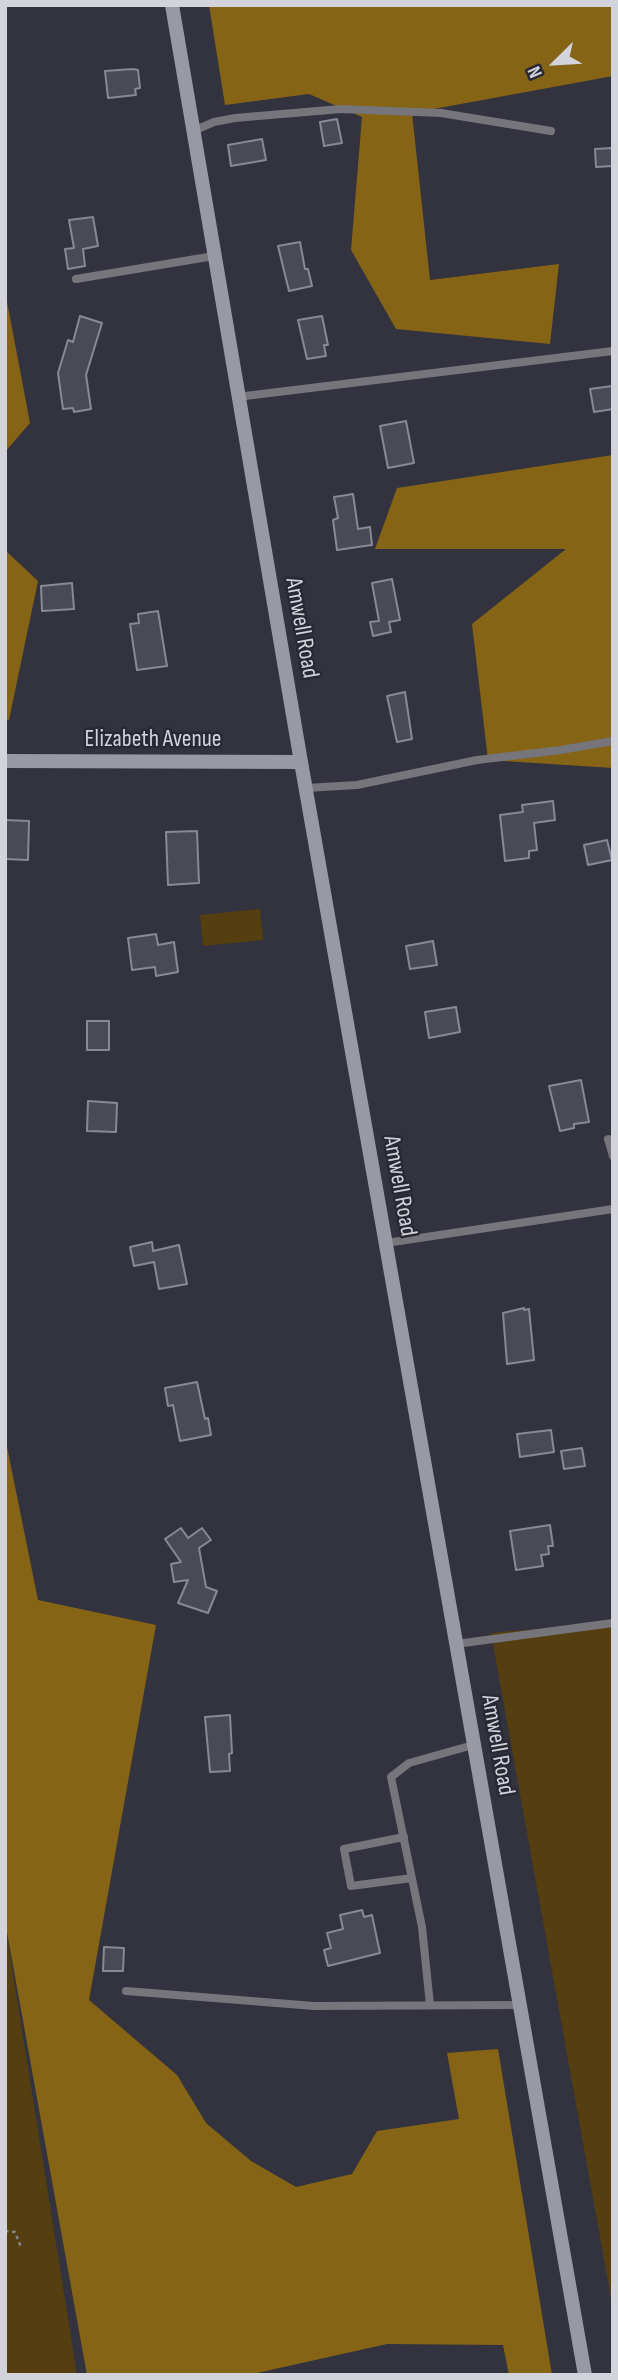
<!DOCTYPE html>
<style>
body{margin:0}
#map{position:relative;width:618px;height:2380px;overflow:hidden;background:#32333f;font-family:"Sofia Sans Condensed",sans-serif}
canvas{display:block}
.frame{position:absolute;inset:0;border:7px solid #d2d3db;pointer-events:none}
.north{position:absolute;left:520px;top:28px;width:70px;height:70px;-webkit-text-stroke:5px #292934;paint-order:stroke;rotate:246deg;font-size:19px;font-weight:700;line-height:28px;text-align:center;color:#d2d3db}
.north::after{content:'';display:block;margin:auto;width:24px;height:32px;background:#d2d3db;clip-path:polygon(50% 0,100% 100%,50% 72%,0 100%)}
</style>
<div id="map">
<canvas width="618" height="2380"></canvas>
<div class="frame"></div>
<div class="north">N</div>
</div>
<script>
const context = document.querySelector('canvas').getContext('2d');
context.lineJoin = 'round';
function fillPath(path, color) { context.fillStyle = color; context.fill(path, 'evenodd'); }
const shape = rows => new Path2D(rows.map(r => 'M' + r).join(''));
function strokePath(path, color, width, dash) { context.strokeStyle = color; context.lineWidth = width; context.lineCap = dash ? 'butt' : 'round'; context.setLineDash(dash || []); context.stroke(path); }
function label(font, color, halo, rows, align = 'center') {
  context.font = font + ' "Sofia Sans Condensed",sans-serif'; context.lineWidth = 5; context.setLineDash([]); context.textBaseline = 'middle'; context.strokeStyle = halo; context.fillStyle = color; for (const [text, x, y, turn = 0] of rows) {
    context.save(); context.translate(x, y); context.rotate((+turn || 0) * Math.PI / 180); context.textAlign = isNaN(turn) ? turn : align; if (halo) context.strokeText(text, 0, 0); context.fillText(text, 0, 0); context.restore();
  }
}
const green = shape([
 [260,909,263,940,203,946,200,915],
 [613,1622,613,2309,491,1633],
 [5,1921,10,1955,77,2375,5,2375]
]);
const forest = shape([
 [209,5,613,5,613,76,412,113,430,280,559,264,550,344,396,329,351,250,362,117,309,94,225,105],
 [5,291,30,423,5,452],
 [613,455,613,768,488,760,472,624,566,549,375,549,397,488],
 [5,550,38,581,9,720,5,719],
 [5,1437,38,1600,156,1625,89,2000,177,2075,206,2123,251,2161,296,2187,352,2174,377,2131,459,2119,447,2053,498,2049,552,2375,509,2375,503,2345,387,2344,248,2375,87,2375,5,1921]
]);
const building = shape([
 [133,69,138,70,140,88,135,89,136,95,108,98,105,71,133,69],
 [337,119,342,143,324,146,320,122,337,119],
 [262,139,266,160,231,166,228,145,262,139],
 [613,148,613,166,596,167,595,149,613,148],
 [93,217,98,246,83,249,85,266,68,269,65,249,74,248,69,220,93,217],
 [300,242,305,269,308,269,312,286,289,291,278,246,300,242],
 [80,316,102,323,86,375,91,409,74,412,73,408,63,409,58,373,68,340,73,342,80,316],
 [322,316,328,345,324,345,326,356,307,359,298,320,322,316],
 [612,386,613,409,594,412,590,389,612,386],
 [406,421,414,463,388,468,380,426,406,421],
 [353,494,358,529,370,527,372,545,337,550,333,520,338,518,334,497,353,494],
 [392,579,400,620,389,622,391,632,373,636,370,622,379,621,372,583,392,579],
 [72,583,74,609,42,611,41,586,72,583],
 [158,611,167,666,137,670,130,624,139,623,138,614,158,611],
 [405,692,412,739,397,742,387,696,405,692],
 [553,801,555,820,534,823,537,850,529,851,529,858,505,861,500,815,523,812,522,805,553,801],
 [5,820,29,821,28,860,5,859,5,820],
 [197,831,199,883,168,885,166,832,197,831],
 [607,840,612,860,588,865,584,845,607,840],
 [156,934,158,945,174,942,178,972,156,976,155,967,132,970,128,938,156,934],
 [433,941,437,965,410,969,406,946,433,941],
 [456,1007,460,1032,429,1038,425,1012,456,1007],
 [87,1021,109,1021,109,1050,87,1050,87,1021],
 [581,1080,589,1122,574,1124,574,1128,560,1131,549,1086,581,1080],
 [88,1101,117,1103,116,1132,87,1131,88,1101],
 [152,1242,153,1251,179,1245,187,1284,159,1289,154,1262,134,1266,130,1247,152,1242],
 [524,1308,524,1310,529,1309,534,1360,507,1364,503,1313,524,1308],
 [197,1382,205,1419,208,1418,211,1435,180,1441,173,1405,168,1406,165,1388,197,1382],
 [551,1430,554,1452,520,1457,517,1434,551,1430],
 [582,1448,585,1466,564,1469,561,1451,582,1448],
 [550,1525,553,1546,548,1546,549,1554,541,1555,543,1566,516,1570,510,1531,550,1525],
 [181,1528,188,1538,202,1528,211,1540,199,1548,206,1587,217,1591,208,1613,178,1603,188,1580,174,1582,171,1564,181,1562,165,1539,181,1528],
 [230,1715,232,1753,229,1754,230,1771,210,1772,205,1717,230,1715],
 [362,1910,364,1917,372,1915,380,1953,328,1966,324,1950,331,1948,327,1933,343,1929,340,1915,362,1910],
 [104,1947,124,1948,123,1971,103,1971,104,1947]
]);
const path = shape([
 [5,2231,15,2232,21,2247]
]);
const lane = shape([
 [193,131,214,122,235,118,341,109,441,113,551,131],
 [76,279,214,256],
 [237,397,613,351],
 [306,788,357,785,477,760,561,750,613,741],
 [608,1139,613,1156],
 [386,1243,613,1209],
 [456,1644,613,1623],
 [404,1837,344,1849,351,1886,412,1878],
 [126,1991,314,2006,519,2005],
 [430,2005,422,1927,391,1777,409,1763,473,1745]
]);
const secondary = shape([
 [172,5,301,762,585,2375],
 [5,761,301,762]
]);
const streetNames = [
 ["Amwell Road",301,628,80],
 ["Elizabeth Avenue",153,740],
 ["Amwell Road",399,1186,80],
 ["Amwell Road",497,1745,80]
];
fillPath(green, '#553f10');
fillPath(forest, '#866415');
fillPath(building, '#494a56');
strokePath(building, '#888996', 2);
strokePath(path, '#84858f', 2.5, [3.5, 3.5]);
strokePath(lane, '#75757b', 8);
strokePath(secondary, '#9899a3', 14);
label('24px', '#d2d3db', '#292934', streetNames);
</script>
